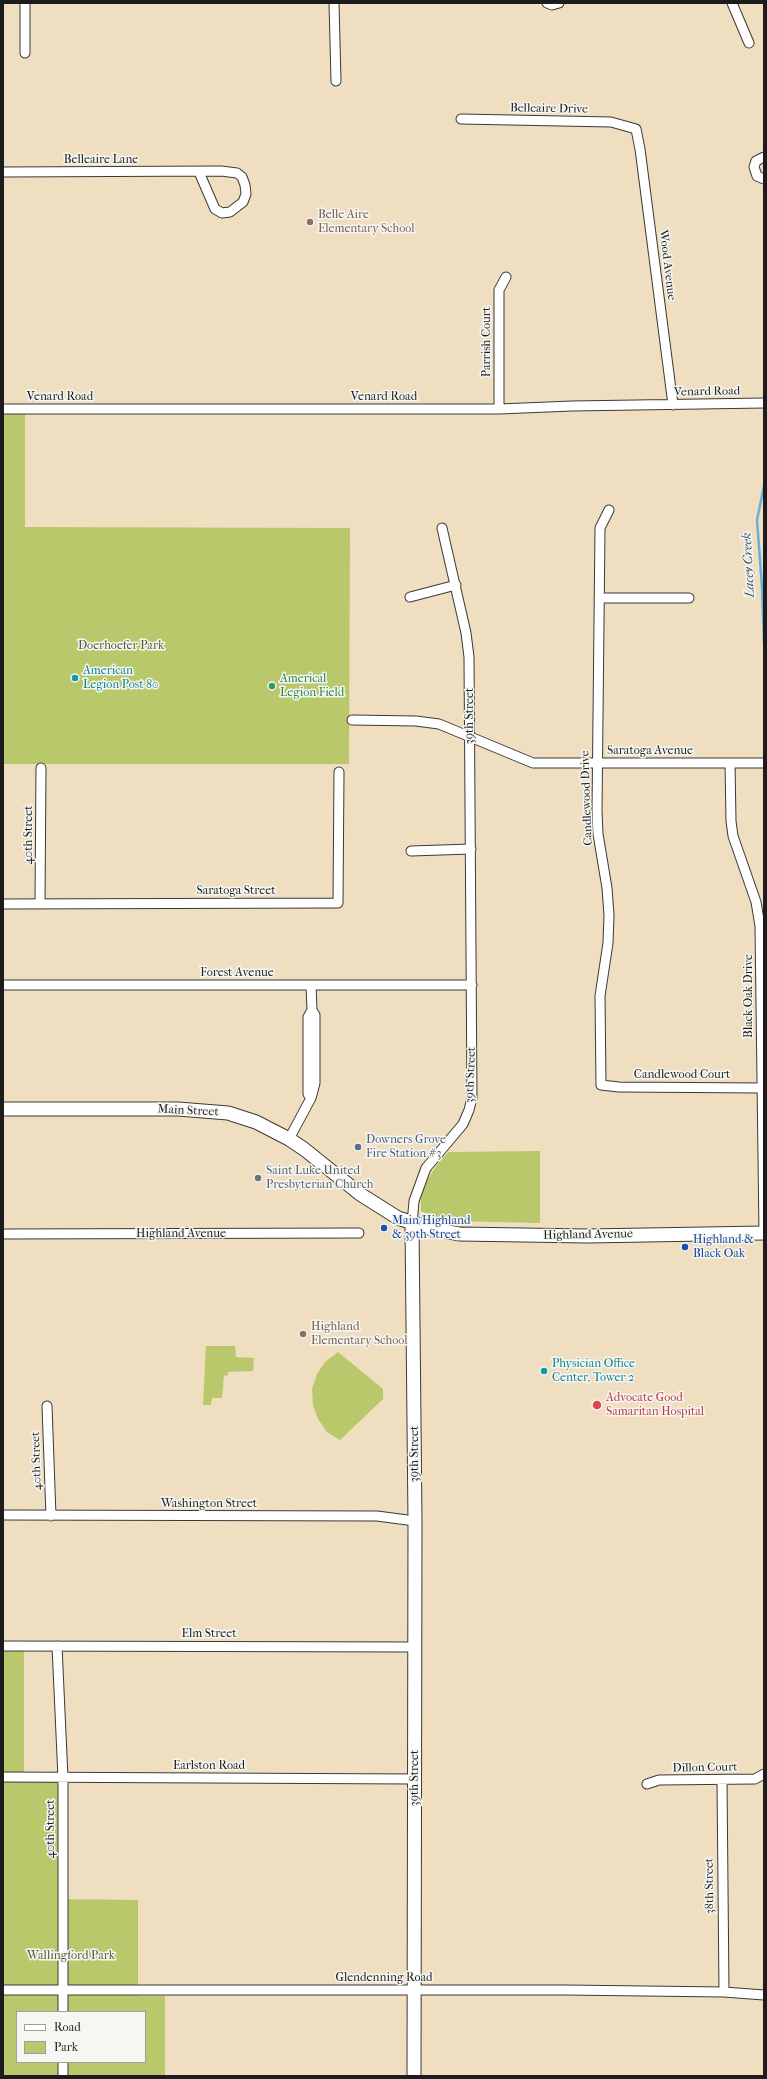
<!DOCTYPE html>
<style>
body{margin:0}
#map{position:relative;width:767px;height:2079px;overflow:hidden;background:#efdfc0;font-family:"IM FELL French Canon",serif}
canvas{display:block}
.frame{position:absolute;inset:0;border:4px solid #1c1c1c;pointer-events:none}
.legend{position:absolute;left:16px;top:2011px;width:130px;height:52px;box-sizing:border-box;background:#f6f6f2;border:1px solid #9f9f9c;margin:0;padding:5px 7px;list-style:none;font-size:12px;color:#1c1c1c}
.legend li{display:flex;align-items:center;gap:8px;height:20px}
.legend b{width:20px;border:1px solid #9f9f9c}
</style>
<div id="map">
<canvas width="767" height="2079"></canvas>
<div class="frame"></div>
<ul class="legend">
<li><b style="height:5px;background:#fff"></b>Road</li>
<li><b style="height:11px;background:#b9c86a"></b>Park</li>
</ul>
</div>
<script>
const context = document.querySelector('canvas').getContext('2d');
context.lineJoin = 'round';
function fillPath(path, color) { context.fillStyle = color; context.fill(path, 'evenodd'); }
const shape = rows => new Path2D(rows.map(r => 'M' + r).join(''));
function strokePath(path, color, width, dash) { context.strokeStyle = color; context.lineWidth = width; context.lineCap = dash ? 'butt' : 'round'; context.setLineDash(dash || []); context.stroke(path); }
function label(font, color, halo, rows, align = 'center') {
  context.font = font + ' "IM FELL French Canon",serif'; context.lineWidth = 3; context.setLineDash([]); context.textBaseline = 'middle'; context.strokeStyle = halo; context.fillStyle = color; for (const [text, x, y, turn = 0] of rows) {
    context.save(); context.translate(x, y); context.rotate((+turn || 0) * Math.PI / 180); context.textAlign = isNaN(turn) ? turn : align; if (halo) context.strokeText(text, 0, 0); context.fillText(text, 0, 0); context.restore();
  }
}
const green = shape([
 [3,414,25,414,25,527,350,528,349,764,3,764],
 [540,1151,540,1223,452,1221,431,1216,421,1211,421,1196,426,1182,440,1160,449,1152],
 [206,1346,235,1346,236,1357,254,1358,253,1371,228,1372,228,1375,224,1376,222,1398,212,1398,211,1405,203,1405],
 [338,1352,383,1389,383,1399,340,1440,327,1432,318,1419,313,1405,312,1389,317,1374,325,1362],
 [3,1650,24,1650,24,1781,59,1781,58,1899,138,1900,138,1996,165,1996,165,2076,3,2076],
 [17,2012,145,2012,145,2062,17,2062]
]);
const stream = shape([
 [764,486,757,520,762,587,764,643]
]);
const street = shape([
 [334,3,336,81],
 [547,3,552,5,559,3],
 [732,3,749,43],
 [25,53,25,3],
 [461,119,611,122,636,129,640,149,673,405],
 [764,157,756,161,754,167,757,176,764,179],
 [3,172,221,171,237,173,242,177,245,185,246,194,243,202,230,212,222,213,215,209,199,172],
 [3,409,499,409,572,406,764,403],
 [499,409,499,290,506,277],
 [609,510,600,528,597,811,598,834,607,888,609,915,608,943,600,996,601,1085,619,1087,762,1088],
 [410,597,456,585],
 [599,598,689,598],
 [352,720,416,721,439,724,533,763,764,763],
 [730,763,731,821,733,836,756,902,760,926,764,1233],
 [411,851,471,849],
 [40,903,41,768],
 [3,904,338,903,339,772],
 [3,985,472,985],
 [310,1097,308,1094,308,1017,312,1010,311,985],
 [289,1139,311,1098,315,1083,315,1015,312,1010],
 [412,1224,414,1201,426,1168,463,1124,469,1110,472,1098,469,657,466,633,442,528],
 [3,1234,359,1233],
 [47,1406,51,1516],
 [3,1515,377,1516,415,1521],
 [3,1646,415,1647],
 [57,1646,63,1778,63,2012],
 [3,1777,415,1779],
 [722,1780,724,1992],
 [647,1784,659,1780,755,1779,764,1774],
 [3,1990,565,1990,724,1992,764,1995],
 [63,2062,63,2076]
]);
const secondary = shape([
 [3,1109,178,1109,228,1113,256,1122,289,1139,304,1149,360,1194,398,1218,432,1229,459,1234,587,1236,764,1233],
 [412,1224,415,1521,414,2076]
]);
const markers = [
 [310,222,4,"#8d6e63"],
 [75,678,4,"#0f9aa8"],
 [272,686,4,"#2e9e5b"],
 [358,1147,4,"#5c6f8a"],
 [258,1178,4,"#6b7280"],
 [384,1228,4,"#1a4fb4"],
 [685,1247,4,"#1a4fb4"],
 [303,1334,4,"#8d6e63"],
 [544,1371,4,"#0f9aa8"],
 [597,1405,5,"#e0444e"]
];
const streetNames = [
 ["Belleaire Drive",549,109,1],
 ["Belleaire Lane",101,160],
 ["Wood Avenue",667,265,83],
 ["Parrish Court",487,342,-90],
 ["Venard Road",707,392,-1],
 ["Venard Road",60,397],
 ["Venard Road",384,397],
 ["39th Street",470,716,-90],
 ["Saratoga Avenue",650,751],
 ["Candlewood Drive",587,798,-92],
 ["40th Street",29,835,-90],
 ["Saratoga Street",236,891],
 ["Forest Avenue",237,973],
 ["Black Oak Drive",749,996,-90],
 ["39th Street",471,1075,-88],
 ["Candlewood Court",682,1075],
 ["Main Street",188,1111,3],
 ["Highland Avenue",181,1234],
 ["Highland Avenue",588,1235,-1],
 ["39th Street",415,1454,-90],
 ["40th Street",37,1461,-92],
 ["Washington Street",209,1504],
 ["Elm Street",209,1634],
 ["Earlston Road",209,1766],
 ["Dillon Court",705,1768,-1],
 ["39th Street",415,1778,-90],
 ["40th Street",51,1829,-90],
 ["38th Street",710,1886,-91],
 ["Glendenning Road",384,1978]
];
const educationNames = [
 ["Belle Aire",318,215],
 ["Elementary School",318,229],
 ["Highland",311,1327],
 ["Elementary School",311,1341]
];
const parkNames = [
 ["Doerhoefer Park",121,646],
 ["Wallingford Park",71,1956]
];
const cultureNames = [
 ["American",83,671],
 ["Legion Post 80",83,685],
 ["Physician Office",552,1364],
 ["Center, Tower 2",552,1378]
];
const leisureNames = [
 ["Americal",280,679],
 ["Legion Field",280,693]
];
const serviceNames = [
 ["Downers Grove",366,1140],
 ["Fire Station #3",366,1154]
];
const worshipNames = [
 ["Saint Luke United",266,1171],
 ["Presbyterian Church",266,1185]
];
const transitNames = [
 ["Main/Highland",392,1221],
 ["& 39th Street",392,1235],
 ["Highland &",693,1240],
 ["Black Oak",693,1254]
];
const healthNames = [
 ["Advocate Good",606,1398],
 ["Samaritan Hospital",606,1412]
];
const waterNames = [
 ["Lacey Creek",749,565,-93]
];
fillPath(green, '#b9c86a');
strokePath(stream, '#67afde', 2.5);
strokePath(street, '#3c3935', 11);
strokePath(secondary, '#3c3935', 15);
strokePath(street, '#fff', 9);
strokePath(secondary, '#fff', 13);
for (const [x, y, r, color] of markers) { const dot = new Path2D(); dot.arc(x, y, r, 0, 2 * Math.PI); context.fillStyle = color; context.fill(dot); strokePath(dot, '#f6f6f2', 1.5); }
label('12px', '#1c1c1c', '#f6f6f2', streetNames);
label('12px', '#785e54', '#f6f6f2', educationNames, 'left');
label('12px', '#535837', '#f6f6f2', parkNames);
label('12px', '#0d838f', '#f6f6f2', cultureNames, 'left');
label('12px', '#27864d', '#f6f6f2', leisureNames, 'left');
label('12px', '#4e5e75', '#f6f6f2', serviceNames, 'left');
label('12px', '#5b616d', '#f6f6f2', worshipNames, 'left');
label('12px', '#164399', '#f6f6f2', transitNames, 'left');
label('12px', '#be3a42', '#f6f6f2', healthNames, 'left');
label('italic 13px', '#3a576a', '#f6f6f2', waterNames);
</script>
